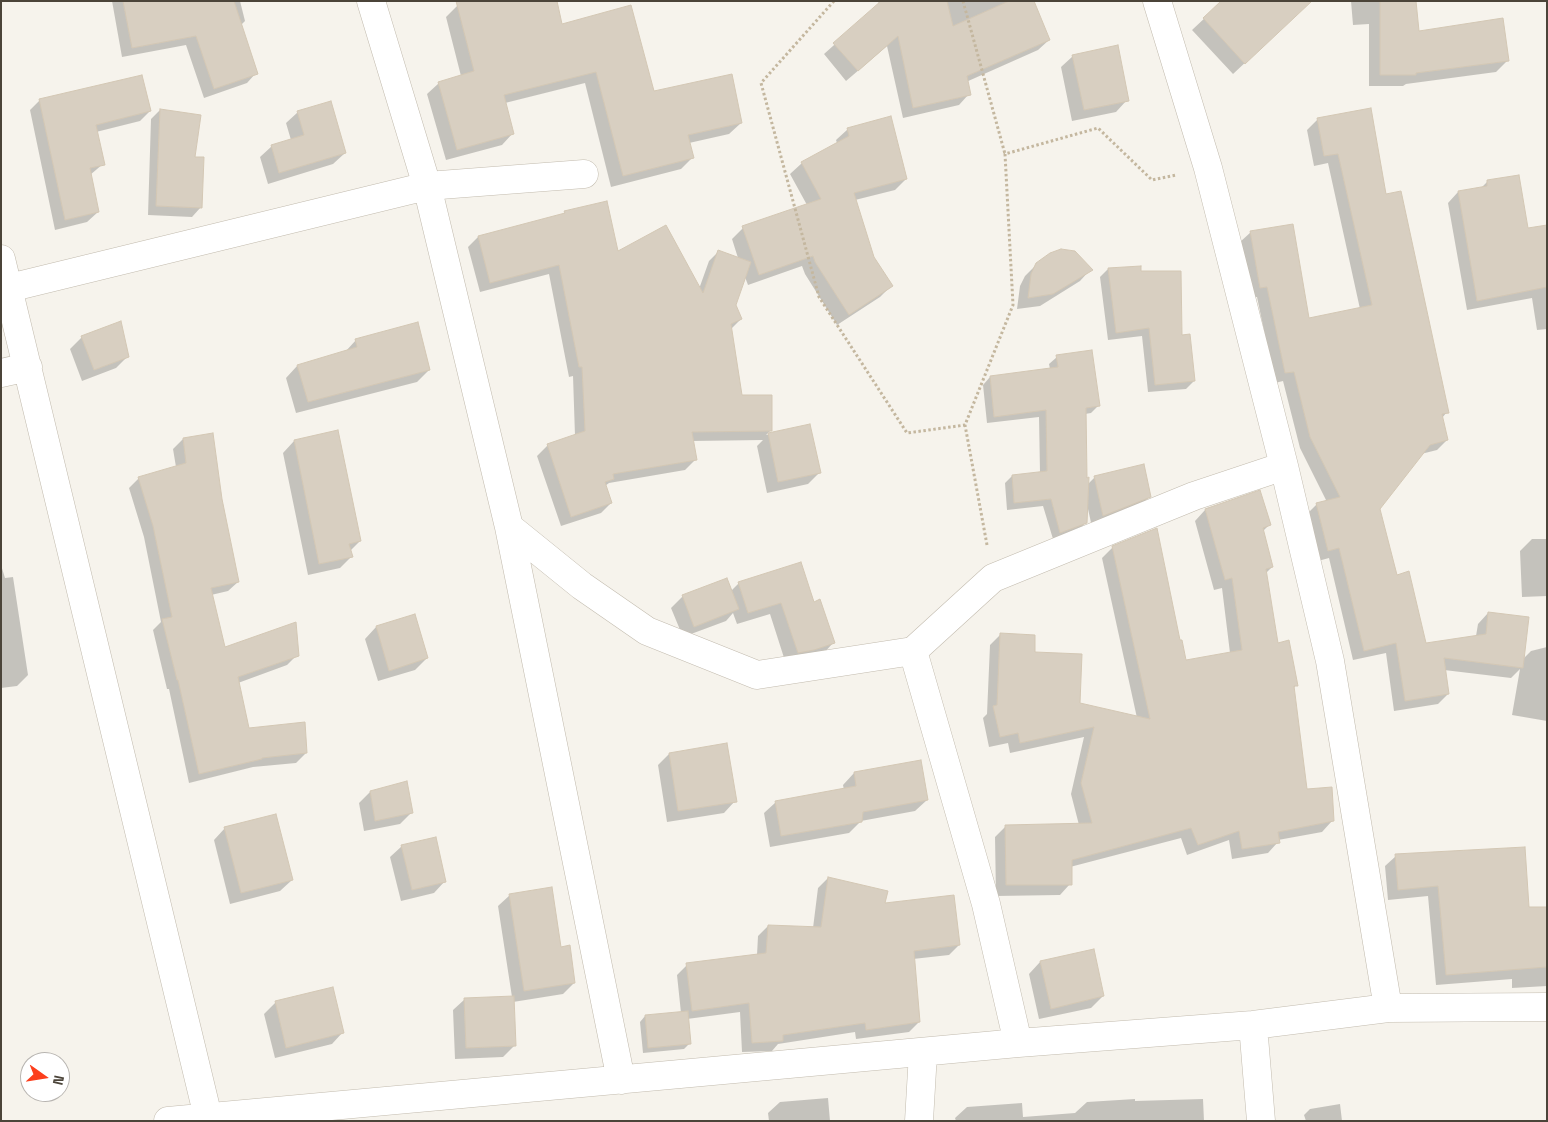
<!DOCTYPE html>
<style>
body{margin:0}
#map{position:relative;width:1548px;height:1122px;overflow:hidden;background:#f6f3ec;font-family:"Space Grotesk",sans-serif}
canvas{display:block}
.frame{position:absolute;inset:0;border:2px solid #4b4439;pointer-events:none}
.north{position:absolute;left:20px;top:1052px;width:50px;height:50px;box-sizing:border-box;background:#fff;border:1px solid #b7b4b0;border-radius:50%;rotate:103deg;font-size:14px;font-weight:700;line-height:20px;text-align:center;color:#4b4439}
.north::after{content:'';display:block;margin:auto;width:18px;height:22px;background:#fc3f1d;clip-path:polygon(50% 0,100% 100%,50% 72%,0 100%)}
</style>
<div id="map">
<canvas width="1548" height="1122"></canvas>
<div class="frame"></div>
<div class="north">N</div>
</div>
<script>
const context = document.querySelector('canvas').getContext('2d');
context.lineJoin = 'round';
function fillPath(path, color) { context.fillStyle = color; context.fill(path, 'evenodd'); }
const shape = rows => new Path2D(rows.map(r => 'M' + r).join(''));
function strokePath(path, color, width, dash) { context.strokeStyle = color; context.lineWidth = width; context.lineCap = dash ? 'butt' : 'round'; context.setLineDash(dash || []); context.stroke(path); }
const shadow = shape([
 [112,1,240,1,245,21,241,25,256,73,247,83,204,98,186,45,122,57],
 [878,1,1032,1,1049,40,1038,50,966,82,969,94,959,105,903,118,887,46,846,81,824,54,879,5],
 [1223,1,1294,17,1233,74,1192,30],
 [1351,1,1415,1,1417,32,1508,60,1496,72,1406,84,1403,86,1369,86,1369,24,1353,25],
 [458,5,561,26,653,92,741,123,729,134,689,143,692,158,681,169,611,187,585,83,505,103,513,133,502,145,446,160,427,94,439,83,461,76,446,17],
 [1073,56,1127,100,1116,112,1072,121,1061,67],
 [40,100,150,111,140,121,96,132,103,164,90,175,98,212,87,222,55,230,30,110],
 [160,110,194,158,201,207,192,217,148,215,151,119],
 [298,112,345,153,333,164,268,184,260,157,272,146,291,140,286,123],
 [1318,119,1385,196,1447,412,1442,418,1447,440,1437,450,1421,454,1379,509,1396,576,1425,644,1476,636,1478,624,1488,613,1522,660,1531,651,1547,647,1547,721,1512,715,1520,669,1511,678,1444,670,1448,694,1438,704,1394,711,1386,653,1353,660,1329,558,1318,561,1306,515,1317,504,1327,502,1300,448,1283,381,1275,383,1257,297,1250,298,1240,242,1251,232,1308,320,1360,309,1328,163,1314,166,1307,130],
 [848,129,906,179,895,190,855,200,873,257,891,286,880,297,837,325,805,274,802,266,748,285,745,277,735,305,741,319,731,329,741,397,771,430,766,435,810,426,819,473,808,484,767,493,757,446,763,440,692,441,695,460,685,470,609,483,605,486,611,503,601,513,561,526,537,456,547,446,575,436,573,376,569,377,549,274,480,292,468,247,478,237,562,215,565,212,617,253,699,289,709,261,719,251,738,258,732,239,743,228,807,205,790,174,802,163,837,143,836,140],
 [1487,182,1527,230,1547,227,1547,329,1537,330,1532,298,1467,310,1448,203,1458,192,1480,189],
 [1037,264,1091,269,1080,281,1040,306,1017,309,1020,286,1025,276],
 [1108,269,1140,272,1180,336,1194,381,1186,389,1148,392,1142,336,1108,340,1100,277],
 [82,337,127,357,116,368,82,381,70,349],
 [356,340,429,370,417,382,296,413,286,378,297,366,345,352],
 [1057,357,1099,405,1091,413,1085,414,1086,479,1088,484,1095,477,1150,496,1138,508,1092,527,1088,509,1086,522,1079,530,1053,539,1043,506,1007,510,1005,483,1012,476,1040,473,1039,417,987,423,983,385,990,377,1050,369,1049,364],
 [183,439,221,499,238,582,228,591,211,595,224,649,297,655,287,665,238,683,248,730,306,753,296,763,253,767,189,783,169,689,167,689,153,630,161,622,144,537,129,488,139,478,176,467,173,449],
 [294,441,360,541,350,551,351,557,340,568,308,575,283,453],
 [1205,510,1269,525,1263,531,1272,567,1266,573,1276,644,1296,685,1293,689,1306,790,1332,821,1322,832,1278,840,1278,842,1268,853,1232,859,1229,840,1187,855,1181,838,1070,867,1070,884,1060,895,996,896,995,837,1006,826,1079,825,1071,794,1084,737,1010,753,1008,743,989,747,983,718,987,714,990,645,1000,635,1033,653,1078,704,1137,718,1102,558,1113,547,1179,642,1185,662,1230,653,1222,588,1214,590,1195,521],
 [1532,539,1547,539,1547,596,1522,597,1520,551],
 [1,565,5,578,13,577,28,675,17,686,1,688],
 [739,583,813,603,833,643,822,655,786,664,770,614,737,624,733,613,726,621,683,637,671,608,683,596,731,591],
 [414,615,427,658,415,670,378,681,365,639,376,627],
 [669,754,735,801,724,813,667,822,658,765],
 [854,773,927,800,915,811,861,821,849,833,770,847,764,813,776,802,844,790,843,785],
 [370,792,411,813,400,824,364,831,359,803],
 [225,828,292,880,280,891,230,904,214,840],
 [402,846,445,881,434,893,401,901,390,857],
 [1396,856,1528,909,1547,908,1547,986,1512,988,1512,979,1436,985,1428,896,1388,900,1385,866],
 [828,878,884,905,959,945,949,955,913,959,919,1022,909,1032,856,1039,855,1032,778,1044,772,1051,742,1052,740,1012,687,1019,689,1044,684,1049,643,1053,640,1022,645,1016,681,1013,677,975,687,965,757,955,758,936,768,926,813,928,818,888],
 [510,895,560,948,574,983,563,994,513,1002,515,1045,503,1057,455,1059,453,1010,465,999,512,997,498,906],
 [1040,962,1103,996,1091,1008,1039,1019,1029,974],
 [276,1002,343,1032,332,1044,275,1058,264,1014],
 [828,1098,830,1121,769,1121,768,1113,780,1102],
 [1135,1099,1135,1101,1203,1099,1204,1121,956,1121,955,1118,967,1107,1022,1103,1023,1117,1075,1113,1087,1102],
 [1340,1104,1342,1121,1306,1121,1304,1115,1310,1109]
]);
const building = shape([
 [123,1,234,1,258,74,214,89,196,36,132,48,123,1],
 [456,1,557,1,562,24,631,5,654,91,732,74,742,123,688,135,694,158,623,176,596,72,504,95,514,134,457,150,438,82,474,71,456,1],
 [881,1,947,1,953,26,1009,1,1034,1,1050,40,967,76,971,95,913,108,898,36,858,71,833,43,881,1],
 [1221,1,1312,1,1245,64,1203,18,1221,1],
 [1380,1,1416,1,1419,31,1503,18,1509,61,1416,73,1416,75,1380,75,1380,1],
 [1118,45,1129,101,1084,110,1072,55,1118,45],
 [142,75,151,111,96,125,105,165,90,168,99,212,65,220,39,99,142,75],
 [331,101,346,153,279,173,271,145,304,135,297,111,331,101],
 [1371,108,1386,194,1401,191,1449,413,1442,414,1448,440,1430,445,1380,509,1397,575,1409,571,1426,643,1486,634,1488,612,1529,617,1523,668,1444,658,1449,694,1405,701,1396,643,1364,651,1339,548,1328,551,1316,503,1340,497,1310,437,1294,372,1285,373,1267,287,1260,288,1250,231,1293,224,1309,318,1372,305,1338,154,1324,156,1317,118,1371,108],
 [160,109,201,115,195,157,204,157,202,208,156,206,160,109],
 [891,116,907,179,854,193,874,257,893,286,849,315,815,262,813,256,759,275,742,226,821,199,801,162,849,136,847,128,891,116],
 [1519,175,1528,228,1547,225,1547,287,1477,301,1458,191,1487,186,1487,180,1519,175],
 [607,201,618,251,666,225,703,293,718,250,751,262,736,305,742,319,731,324,742,395,772,395,772,431,692,432,697,460,613,474,614,479,605,482,612,503,571,517,547,444,585,431,582,367,579,367,559,265,490,283,478,236,565,213,564,211,607,201],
 [1061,249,1075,251,1093,270,1053,294,1028,298,1031,274,1036,263,1050,253,1061,249],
 [1141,266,1141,271,1181,271,1182,335,1190,334,1195,381,1155,385,1149,328,1116,333,1108,268,1141,266],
 [121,321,129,357,94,370,81,336,121,321],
 [418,322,430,370,308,402,297,365,357,347,355,339,418,322],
 [1092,350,1100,406,1086,408,1087,478,1089,477,1087,523,1060,533,1051,499,1014,503,1012,475,1047,471,1046,410,994,417,990,376,1058,367,1056,355,1092,350],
 [810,424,821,473,778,482,768,433,810,424],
 [338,430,361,541,349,544,353,557,319,564,294,440,338,430],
 [213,433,222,499,239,582,211,588,225,647,296,622,299,656,238,677,249,728,305,722,307,753,262,758,262,759,199,774,178,680,177,680,162,619,172,617,153,526,138,477,186,463,183,438,213,433],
 [1144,464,1151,497,1103,516,1094,476,1144,464],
 [1260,490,1271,525,1263,528,1273,567,1266,569,1278,643,1289,640,1298,686,1294,686,1307,789,1332,787,1334,821,1278,832,1280,843,1242,849,1239,831,1198,845,1191,828,1072,860,1072,885,1006,885,1005,825,1092,823,1081,783,1094,727,1020,743,1018,733,1000,737,993,706,997,705,1000,633,1035,635,1035,652,1082,654,1080,703,1150,719,1112,546,1157,528,1180,640,1182,640,1186,660,1242,650,1232,578,1225,580,1205,509,1260,490],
 [801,562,814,602,820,599,835,643,814,650,798,653,781,603,748,613,738,582,801,562],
 [727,578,739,609,694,627,682,595,727,578],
 [415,614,428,658,389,671,376,626,415,614],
 [727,743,737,802,678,811,669,753,727,743],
 [921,760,928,800,863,812,862,822,781,836,775,801,856,786,854,772,921,760],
 [407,781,413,813,375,821,370,791,407,781],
 [276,814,293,880,241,893,224,827,276,814],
 [436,837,446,882,412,890,401,845,436,837],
 [1525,847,1529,907,1547,907,1547,967,1446,975,1438,886,1398,890,1395,854,1525,847],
 [828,877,888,891,885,903,954,895,960,945,914,951,920,1022,866,1030,865,1023,783,1035,783,1041,752,1043,749,1003,692,1011,686,963,766,953,768,925,821,927,828,877],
 [552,887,561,947,570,945,575,983,524,991,509,894,552,887],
 [1094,949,1104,996,1051,1009,1040,961,1094,949],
 [333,987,344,1033,286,1048,275,1001,333,987],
 [514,996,516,1046,466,1048,464,998,514,996],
 [688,1011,691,1044,648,1048,645,1015,688,1011]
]);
const path = shape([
 [834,1,761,83,819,297,907,433,965,425],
 [963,1,1005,154],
 [987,545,965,425,1013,305,1005,154,1098,128,1152,180,1176,175]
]);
const minor = shape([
 [371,1,427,186,509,527,621,1080],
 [1157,1,1208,168,1284,466,1330,661,1388,1008],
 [1,259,209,1121],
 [9,288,427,186,584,174],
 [1,373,28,367],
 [509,527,582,586,647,631,757,675,913,651,993,578,1194,496,1284,466],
 [913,651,986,904,1018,1043],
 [1253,1025,1261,1121],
 [168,1121,1018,1043,1253,1025,1388,1008,1547,1007],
 [919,1121,923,1053]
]);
fillPath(shadow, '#0003');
fillPath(building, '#d8cfc1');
strokePath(building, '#d3c7b4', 1);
strokePath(minor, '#c2bbae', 29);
strokePath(path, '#c4b79f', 3, [2.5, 2.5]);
strokePath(minor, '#fff', 28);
</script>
